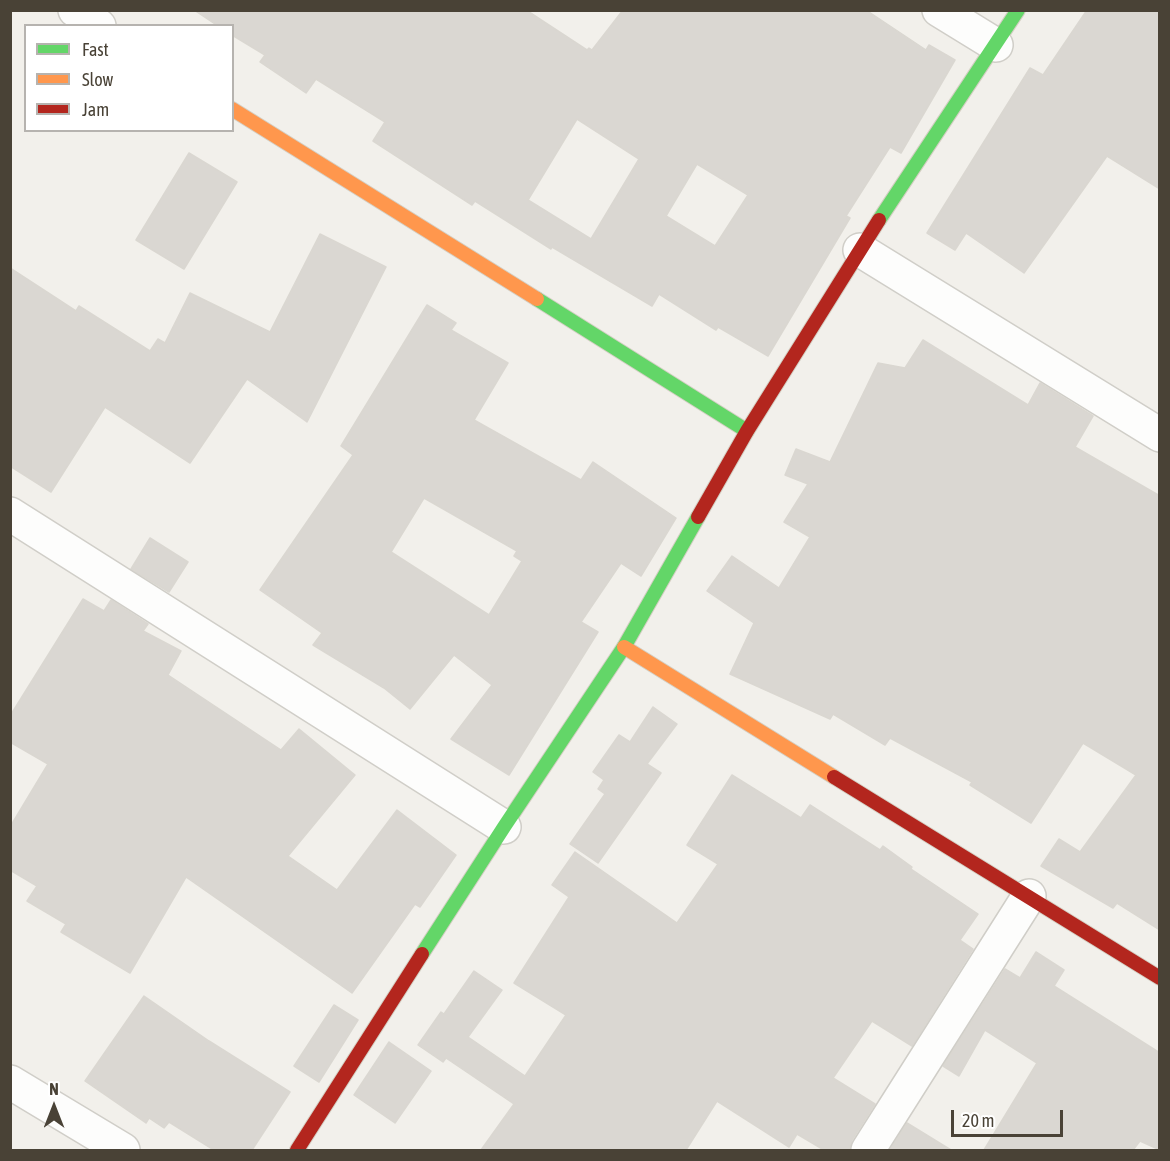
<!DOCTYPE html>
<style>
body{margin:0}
#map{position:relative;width:1170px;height:1161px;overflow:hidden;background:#f2f0eb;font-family:"Asap Condensed",sans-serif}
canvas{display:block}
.frame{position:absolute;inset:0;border:12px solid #494236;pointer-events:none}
.legend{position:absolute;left:24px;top:24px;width:210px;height:108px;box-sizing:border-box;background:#fff;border:2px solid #b6b3af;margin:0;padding:8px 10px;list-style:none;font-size:18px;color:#494236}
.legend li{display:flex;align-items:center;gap:12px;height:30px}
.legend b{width:30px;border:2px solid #b6b3af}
.north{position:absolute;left:24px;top:1077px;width:60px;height:60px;-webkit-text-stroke:4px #fff;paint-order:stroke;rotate:0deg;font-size:16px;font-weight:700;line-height:24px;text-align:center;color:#494236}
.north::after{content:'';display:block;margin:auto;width:21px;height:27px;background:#494236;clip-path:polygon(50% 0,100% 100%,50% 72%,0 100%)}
.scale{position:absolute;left:951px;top:1110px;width:112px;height:27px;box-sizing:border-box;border:3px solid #494236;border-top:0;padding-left:8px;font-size:18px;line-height:21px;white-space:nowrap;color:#494236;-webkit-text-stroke:4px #fff;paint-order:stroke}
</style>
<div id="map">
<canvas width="1170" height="1161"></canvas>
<div class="frame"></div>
<ul class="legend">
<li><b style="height:8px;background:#63d668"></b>Fast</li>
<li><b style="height:8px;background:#ff974d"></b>Slow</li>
<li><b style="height:8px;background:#b3261e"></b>Jam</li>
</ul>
<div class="north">N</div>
<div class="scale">20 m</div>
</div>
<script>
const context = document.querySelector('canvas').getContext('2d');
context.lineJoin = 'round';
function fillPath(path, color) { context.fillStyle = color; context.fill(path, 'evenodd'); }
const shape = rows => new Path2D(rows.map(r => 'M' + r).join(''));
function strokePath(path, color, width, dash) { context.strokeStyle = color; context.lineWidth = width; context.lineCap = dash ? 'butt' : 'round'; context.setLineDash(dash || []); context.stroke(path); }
const building = shape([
 [194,10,526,10,587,50,589,48,592,50,623,10,866,10,926,50,929,45,955,60,901,153,890,147,846,216,850,218,768,356,718,327,716,330,659,294,652,306,552,247,551,249,475,201,472,205,373,141,385,122,316,79,306,93,260,62,265,55,232,35,232,26,218,26,194,10],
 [577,119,639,159,591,239,528,200,577,119],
 [697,164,748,195,715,246,666,216,697,164],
 [1087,10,1160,10,1160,189,1107,156,1024,273,966,233,955,250,927,233,1030,68,1043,75,1087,10],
 [189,153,237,182,184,269,136,240,189,153],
 [320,234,386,267,307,422,247,379,190,463,105,407,51,492,10,466,10,268,76,311,79,306,150,351,158,339,165,343,190,293,270,332,320,234],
 [427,305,456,323,451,330,508,363,474,420,581,480,593,462,676,518,641,576,621,563,581,622,598,632,509,775,451,739,492,685,454,655,410,709,384,688,313,645,322,633,260,590,353,455,341,446,427,305],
 [424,498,517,551,514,556,522,561,489,615,391,552,424,498],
 [923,340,1028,405,1040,383,1093,416,1075,447,1160,496,1160,930,1117,903,1113,908,1041,866,1059,839,1080,852,1136,775,1083,743,1031,823,970,785,972,782,890,738,885,745,833,714,830,719,730,674,754,623,707,591,732,556,779,588,810,537,784,522,808,484,785,475,796,449,830,462,878,363,905,368,923,340],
 [150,538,188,562,169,592,131,569,150,538],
 [83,599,104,611,111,600,148,624,143,631,181,651,168,675,281,750,299,729,355,775,288,856,337,890,397,810,456,855,420,907,415,904,352,993,186,877,130,973,61,932,66,924,27,901,37,886,10,870,10,827,48,764,10,742,10,716,83,599],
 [653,707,677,724,647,764,661,773,598,863,570,844,605,794,598,789,604,780,593,772,619,735,630,742,653,707],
 [732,775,801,818,810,805,880,850,883,846,912,867,911,869,978,914,960,940,973,949,912,1046,872,1021,833,1078,875,1104,852,1140,849,1150,824,1150,797,1134,789,1147,717,1101,686,1150,481,1150,514,1104,446,1058,443,1062,418,1045,441,1012,444,1014,474,971,502,990,468,1037,525,1076,566,1015,514,983,569,897,552,885,575,852,677,923,718,864,687,845,732,775],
 [1036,952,1064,970,1054,986,1160,1053,1160,1150,1140,1141,1133,1150,984,1150,1037,1063,985,1030,959,1076,943,1066,1005,969,1020,978,1036,952],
 [144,996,209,1041,290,1092,252,1150,214,1150,169,1122,164,1128,149,1118,146,1123,85,1081,144,996],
 [334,1005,358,1020,319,1082,294,1066,334,1005],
 [389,1042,431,1071,395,1123,354,1095,389,1042],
 [907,1123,951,1150,890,1150,907,1123]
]);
const street = shape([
 [75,10,99,26],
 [939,10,996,45],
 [860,250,1160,435],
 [10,514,504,827],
 [10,1082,123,1150],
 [868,1150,1029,896]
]);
const fast = shape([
 [879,220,1018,10],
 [537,299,747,431],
 [422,954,504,827,624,647,698,517]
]);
const slow = shape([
 [232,109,537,299],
 [624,647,834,777]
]);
const jam = shape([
 [698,517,747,431,879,220],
 [834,777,1160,978],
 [297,1150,422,954]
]);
fillPath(building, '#dad7d2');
strokePath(building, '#dad7d1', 1.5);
strokePath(street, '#d0cec8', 36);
strokePath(fast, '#d4cfc3', 16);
strokePath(slow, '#d4cfc3', 16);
strokePath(jam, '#d4cfc3', 16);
strokePath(street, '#fdfdfc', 33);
strokePath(fast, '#63d668', 14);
strokePath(slow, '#ff974d', 14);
strokePath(jam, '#b3261e', 14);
</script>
